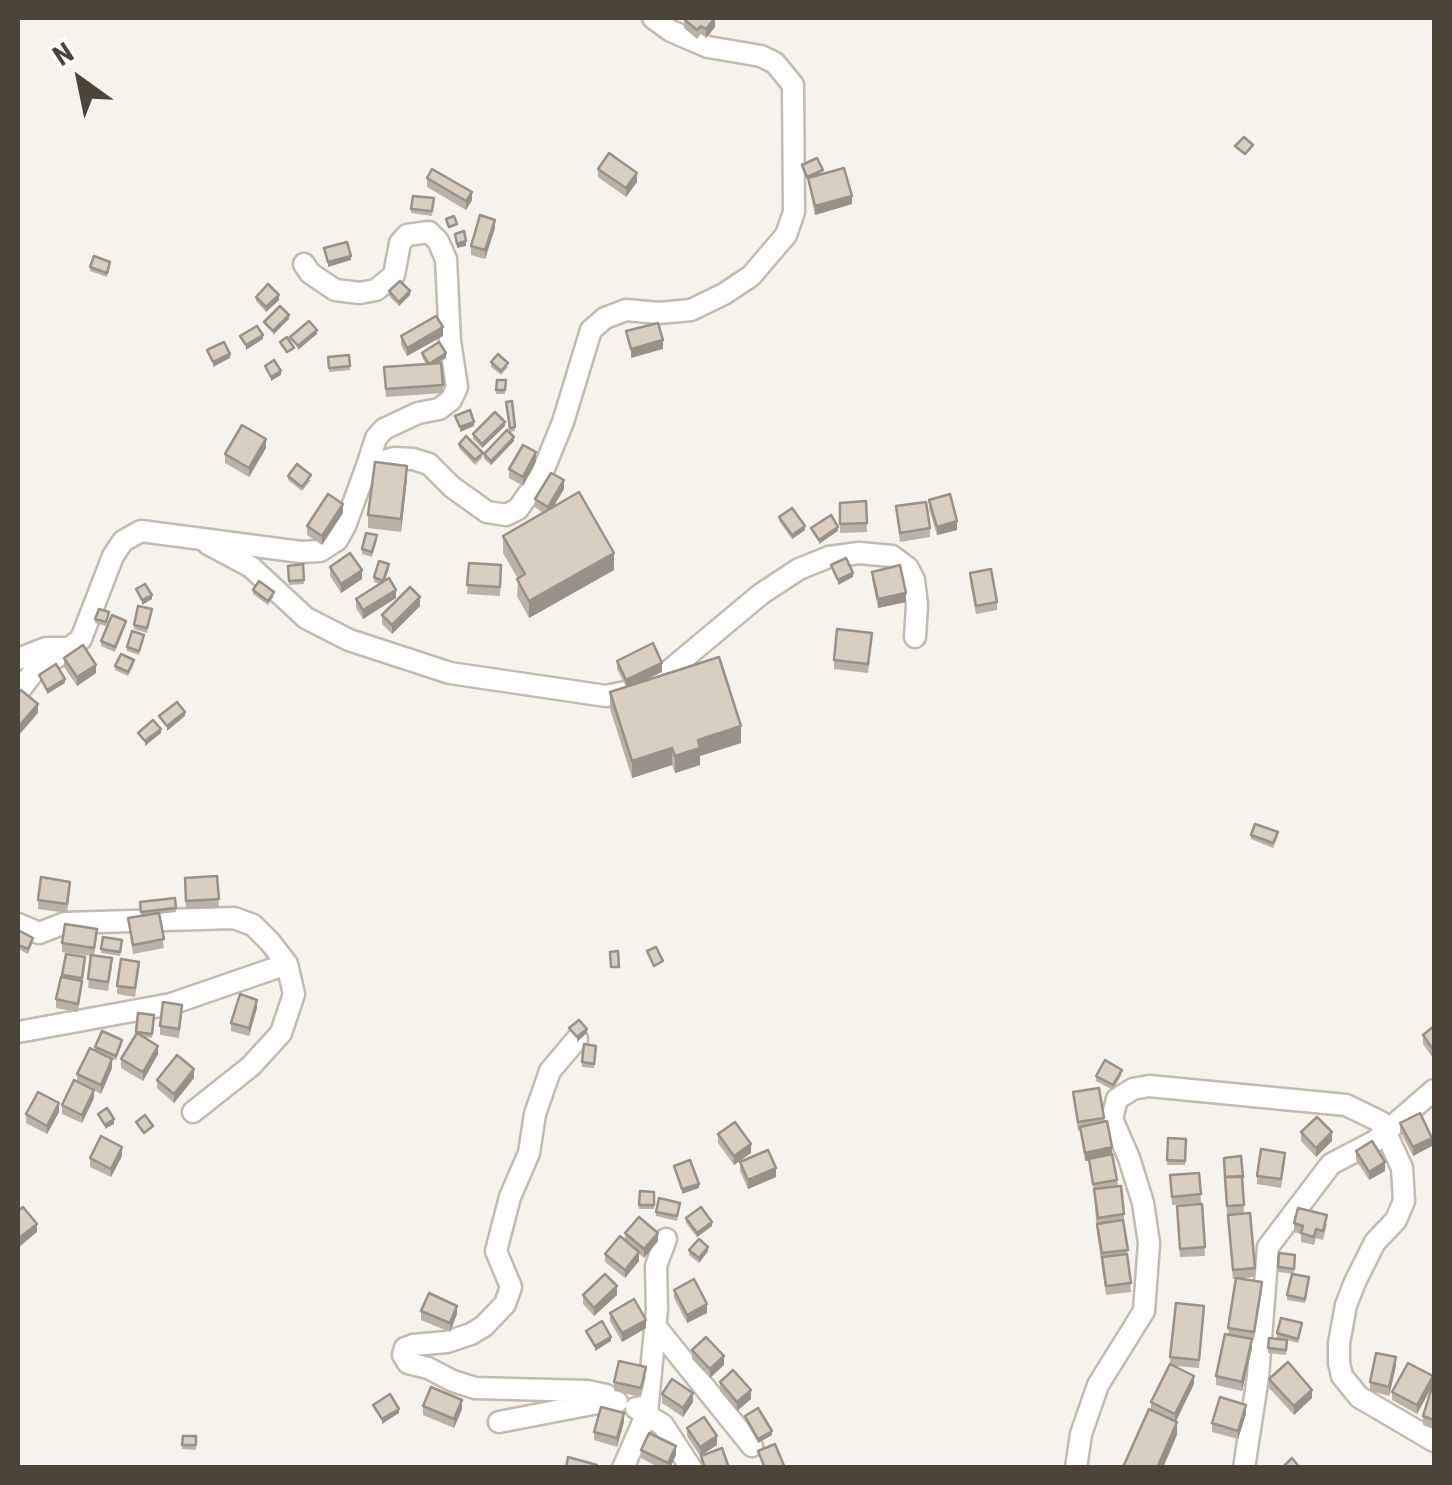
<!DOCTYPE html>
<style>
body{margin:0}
#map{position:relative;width:1452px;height:1485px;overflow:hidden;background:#f6f3ec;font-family:"Roboto Condensed",sans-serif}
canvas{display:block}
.frame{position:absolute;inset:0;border:20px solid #4b4439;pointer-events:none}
.north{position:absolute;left:30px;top:30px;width:100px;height:100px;-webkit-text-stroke:8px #fff;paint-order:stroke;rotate:327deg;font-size:28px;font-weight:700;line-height:40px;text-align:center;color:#4b4439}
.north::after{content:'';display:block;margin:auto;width:35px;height:45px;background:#4b4439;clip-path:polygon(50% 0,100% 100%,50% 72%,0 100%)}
</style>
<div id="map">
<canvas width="1452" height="1485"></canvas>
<div class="frame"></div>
<div class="north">N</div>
</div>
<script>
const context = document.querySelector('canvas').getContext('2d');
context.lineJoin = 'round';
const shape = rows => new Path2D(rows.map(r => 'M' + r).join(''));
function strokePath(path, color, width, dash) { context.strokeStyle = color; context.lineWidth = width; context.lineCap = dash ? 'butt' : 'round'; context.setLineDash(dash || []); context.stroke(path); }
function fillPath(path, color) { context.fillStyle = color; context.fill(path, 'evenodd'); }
const minor = shape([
 [304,264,310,273,335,290,360,293,376,290,394,275,400,243,407,235,429,232,438,241,446,259,450,341,457,387,451,400,439,409,418,413,384,429,376,438,367,466],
 [208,544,251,567,306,618,349,640,450,673,606,696,640,689,664,675,761,594,799,569,829,557,859,553,892,556,908,568,914,580,917,605,915,637],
 [18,659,46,648,69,648,81,639,113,556,123,541,141,531,301,552,320,551,337,540,345,526,367,466,394,458,413,459,429,464,452,487,487,512,506,515,518,509,541,476,563,422,591,330,605,318,626,310,659,313,691,310,724,294,751,276,786,235,794,212,793,85,775,63,761,56,708,47,671,31,653,18],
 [18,692,39,665,59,656],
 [18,924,39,933,65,923,234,918,253,925,270,942,287,964,294,994,281,1033,251,1066,193,1112],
 [18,1032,171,1004,287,964],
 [577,1039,550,1071,535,1114,529,1153,510,1197,496,1251,511,1287,505,1304,484,1326,471,1334,447,1342,413,1345,405,1348,403,1355,408,1363,428,1368,453,1381,475,1388,587,1391,606,1395,617,1402],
 [656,1327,752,1446],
 [636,1408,663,1425,691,1468],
 [499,1422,603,1402],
 [623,1468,647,1413,657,1309,656,1266,666,1239],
 [1076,1468,1081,1434,1098,1385,1144,1311,1149,1243,1143,1203,1129,1158,1112,1119,1117,1099,1133,1089,1149,1086,1346,1105,1381,1122,1402,1168,1404,1201,1396,1220,1375,1242,1355,1282,1346,1305,1339,1343,1339,1363,1342,1376,1359,1397,1434,1441],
 [1244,1468,1258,1377,1268,1247,1331,1164,1375,1141,1434,1090]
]);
const wall = shape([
 [684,18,713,18,715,27,706,38,701,34,697,39,684,28],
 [802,165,823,174,852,204,815,215,808,181,802,169],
 [598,169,637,182,626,197,598,177],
 [427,178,472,200,466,210,427,187],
 [413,196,434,198,432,216,411,213],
 [495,228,485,259,471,255,471,246],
 [110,266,107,277,90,271,90,267],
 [389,291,410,295,399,306,389,296],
 [256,297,279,300,266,312,256,301],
 [401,336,443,336,407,356,401,345],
 [422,353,446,358,437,363,441,363,443,393,386,397,384,367,426,364,422,357],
 [349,355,350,370,329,372,328,357],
 [491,362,508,367,501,375,491,367],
 [497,380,506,380,505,394,496,394],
 [512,401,515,431,510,432,514,441,491,465,484,459,484,454,509,432,506,402],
 [505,426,482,448,473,439,473,434],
 [459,444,483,457,475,465,459,448],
 [266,448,249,477,225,463,225,454],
 [536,461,523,486,509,478,509,469],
 [288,476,311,480,302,491,288,480],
 [407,479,401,532,368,528,368,515],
 [564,489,553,507,614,570,529,618,517,596,518,579,503,553,503,536,543,513,535,507,535,499],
 [929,500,957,530,937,535,929,509],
 [866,501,867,532,840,533,840,503],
 [896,506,930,528,930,537,900,542],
 [343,513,322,545,307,535,307,526],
 [779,517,805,530,792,539,779,521],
 [377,540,372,557,362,554,362,549],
 [469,563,501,565,500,596,467,594],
 [303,564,304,584,289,585,288,566],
 [330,567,362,579,341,593,330,576],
 [389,569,385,581,396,598,363,619,356,608,356,599,380,584,374,582,374,577],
 [872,572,906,602,878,608,872,580],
 [970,573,997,602,997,610,976,614,970,582],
 [253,590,274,596,268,605,253,594],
 [420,606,392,634,382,624,382,615],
 [152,613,147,633,134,629,134,625],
 [109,616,106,626,95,623,95,619],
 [126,625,115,652,101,646,101,641],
 [144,639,139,655,127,651,127,647],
 [872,642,868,673,834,669,834,660],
 [64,658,96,673,77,686,64,667],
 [617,661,662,672,639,683,741,743,700,756,700,765,675,773,672,765,632,778,610,709,610,692,626,687,617,669],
 [134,664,128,676,115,670,115,666],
 [1251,835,1278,836,1273,848,1251,839],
 [217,876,219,908,186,909,185,878],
 [70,891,67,913,38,909,38,900],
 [175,898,176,912,159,914,164,948,133,954,128,918,141,916,140,902],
 [18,930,33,942,28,954,18,949],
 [103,937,122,944,120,956,101,953],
 [97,938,94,955,112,967,108,991,88,988,91,956,62,952,62,943],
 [66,954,85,962,78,1012,56,1008,56,999],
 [139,971,135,997,117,994,117,986],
 [257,1008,249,1036,231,1031,231,1023],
 [138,1013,154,1015,152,1038,144,1037,158,1054,143,1081,121,1068,121,1059,136,1035],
 [182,1014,179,1038,160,1035,160,1026],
 [1434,1026,1434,1060,1423,1044,1423,1035],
 [122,1044,116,1060,112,1059,112,1068,101,1094,94,1090,94,1098,82,1123,62,1114,62,1105,77,1082,77,1074,95,1051,95,1047],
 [596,1046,594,1068,582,1067,582,1062],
 [1122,1074,1113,1090,1096,1081,1096,1076],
 [194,1078,174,1103,157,1088,157,1080],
 [1073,1092,1104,1118,1124,1214,1124,1223,1131,1292,1106,1295,1097,1233,1094,1193,1089,1161,1085,1161,1080,1130,1078,1131],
 [59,1112,47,1134,26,1123,26,1114],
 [1400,1123,1432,1146,1413,1156,1400,1131],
 [1301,1132,1332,1141,1316,1157,1301,1141],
 [718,1134,751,1153,734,1165,718,1143],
 [1168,1138,1186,1139,1185,1165,1167,1165],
 [1356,1151,1385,1171,1369,1180,1356,1160],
 [122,1156,111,1177,90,1167,90,1158],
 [1241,1156,1244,1214,1255,1268,1255,1277,1238,1279,1262,1291,1254,1340,1252,1340,1252,1348,1242,1391,1216,1385,1216,1376,1228,1334,1236,1279,1233,1279,1228,1224,1228,1215,1231,1215,1227,1215,1224,1158],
 [740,1162,776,1177,748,1189,740,1171],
 [1285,1162,1281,1188,1257,1184,1257,1176],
 [1199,1173,1201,1203,1172,1205,1170,1175],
 [640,1191,654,1192,654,1209,639,1209],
 [1202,1204,1205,1256,1180,1257,1177,1215],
 [680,1207,677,1221,656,1216,656,1212],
 [686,1218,712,1226,697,1237,686,1223],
 [1294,1223,1327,1224,1323,1240,1316,1238,1314,1245,1301,1242,1301,1234,1294,1232],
 [625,1233,658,1241,644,1258,639,1254,639,1261,625,1278,605,1262,605,1254,625,1241],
 [689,1250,708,1251,699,1263,689,1255],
 [1279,1253,1295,1255,1294,1274,1278,1272],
 [1309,1282,1305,1303,1287,1300,1287,1295],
 [674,1290,707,1313,687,1323,674,1298],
 [583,1295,617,1295,594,1316,583,1304],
 [421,1311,457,1314,450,1332,421,1320],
 [610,1313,646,1328,622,1342,610,1321],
 [1204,1315,1199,1368,1175,1366,1194,1384,1176,1421,1177,1435,1151,1410,1151,1402,1170,1364,1170,1357],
 [1302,1327,1298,1343,1287,1340,1286,1355,1268,1353,1268,1348,1283,1339,1277,1338,1277,1333],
 [692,1350,724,1365,710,1378,692,1359],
 [1396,1366,1389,1396,1370,1391,1370,1382],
 [646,1376,641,1397,614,1391,614,1382],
 [1433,1376,1417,1414,1392,1400,1392,1392],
 [1269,1379,1312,1398,1294,1415,1269,1388],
 [720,1382,751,1399,737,1411,720,1391],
 [1434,1385,1434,1429,1423,1425,1423,1416],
 [662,1394,693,1402,683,1417,662,1403],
 [423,1406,462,1409,454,1428,423,1415],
 [1246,1414,1238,1439,1212,1432,1212,1423],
 [745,1416,772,1435,758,1443,745,1420],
 [624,1422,617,1447,594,1440,594,1432],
 [687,1428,717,1445,700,1456,687,1436],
 [183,1436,196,1436,196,1450,182,1449],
 [641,1450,676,1455,670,1468,660,1468,641,1458]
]);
const shadedWall = shape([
 [715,18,715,27,706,38,706,29],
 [637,173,637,182,626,197,626,188],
 [472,192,472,200,466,210,466,201],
 [852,196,852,204,815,215,815,206],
 [495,220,495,228,485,259,485,250],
 [466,241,466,246,457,248,457,244],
 [351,256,351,260,328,267,328,262],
 [410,291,410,295,399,306,399,302],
 [279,295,279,300,266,312,266,307],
 [289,315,289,319,273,335,273,331],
 [443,327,443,336,407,356,407,348],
 [317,330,317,334,298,350,298,346],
 [263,335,263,339,246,350,246,345],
 [663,340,663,349,631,358,631,349],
 [446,353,446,358,429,368,429,364],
 [230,354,230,358,213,367,213,362],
 [281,371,281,375,271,381,271,377],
 [474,422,474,426,460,432,460,427],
 [505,422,505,426,482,448,482,444],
 [514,437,514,441,491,465,491,461],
 [266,439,266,448,249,477,249,468],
 [536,452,536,461,523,486,523,477],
 [407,466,407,479,401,532,401,519],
 [564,480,564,489,548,516,548,507],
 [343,504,343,513,322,545,322,536],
 [957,521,957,530,937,535,937,527],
 [805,526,805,530,792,539,792,535],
 [838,527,838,531,819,544,819,540],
 [614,553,614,570,529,618,529,601],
 [362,570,362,579,341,593,341,584],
 [853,573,853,577,838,585,838,580],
 [396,590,396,598,363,619,363,610],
 [906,593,906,602,878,608,878,599],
 [152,595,152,599,142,605,142,600],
 [420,597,420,606,392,634,392,625],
 [662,663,662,672,626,689,626,680],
 [96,665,96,673,77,686,77,677],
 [65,679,65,683,47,694,47,690],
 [38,704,38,713,19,735,19,726],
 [185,712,185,716,167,731,167,726],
 [741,726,741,743,700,756,700,765,675,773,675,756,698,740],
 [161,729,161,733,145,746,145,741],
 [672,748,672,765,632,778,632,761],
 [257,1000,257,1008,249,1036,249,1028],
 [587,1029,587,1033,577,1042,577,1037],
 [158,1046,158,1054,143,1081,143,1072],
 [112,1059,112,1068,101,1094,101,1085],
 [194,1069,194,1078,174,1103,174,1094],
 [94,1090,94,1098,82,1123,82,1115],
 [59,1103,59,1112,47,1134,47,1126],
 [114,1119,114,1124,105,1129,105,1125],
 [1332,1132,1332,1141,1316,1157,1316,1148],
 [1432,1138,1432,1146,1413,1156,1413,1147],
 [751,1144,751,1153,734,1165,734,1156],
 [122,1147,122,1156,111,1177,111,1169],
 [1112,1147,1112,1156,1085,1161,1085,1153],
 [1385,1162,1385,1171,1369,1180,1369,1172],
 [776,1168,776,1177,748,1189,748,1180],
 [699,1184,699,1188,682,1194,682,1189],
 [712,1222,712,1226,697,1237,697,1233],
 [37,1224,37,1232,18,1248,18,1239],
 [658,1233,658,1241,644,1258,644,1249],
 [708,1247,708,1251,699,1263,699,1258],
 [639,1252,639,1261,625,1278,625,1270],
 [617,1286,617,1295,594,1316,594,1308],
 [707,1304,707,1313,687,1323,687,1315],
 [457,1306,457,1314,450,1332,450,1323],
 [646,1320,646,1328,622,1342,622,1333],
 [611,1337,611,1341,595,1351,595,1346],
 [1252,1339,1252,1348,1242,1391,1242,1382],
 [724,1356,724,1365,710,1378,710,1369],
 [1396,1357,1396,1366,1389,1396,1389,1387],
 [1194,1376,1194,1384,1175,1423,1175,1414],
 [1433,1376,1433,1385,1417,1414,1417,1405],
 [751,1390,751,1399,737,1411,737,1402],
 [1312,1390,1312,1398,1294,1415,1294,1406],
 [693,1393,693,1402,683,1417,683,1408],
 [462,1400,462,1409,454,1428,454,1419],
 [1246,1405,1246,1414,1238,1439,1238,1431],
 [399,1409,399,1413,382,1424,382,1419],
 [624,1413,624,1422,617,1447,617,1438],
 [1177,1422,1177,1435,1163,1468,1157,1468],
 [772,1431,772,1435,758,1443,758,1439],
 [717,1436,717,1445,700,1456,700,1447],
 [676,1446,676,1455,670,1468,668,1468,668,1463]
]);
const building = shape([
 [686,18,715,18,706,29,701,26,697,30,684,19,686,18],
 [1244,137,1253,145,1245,154,1235,146,1244,137],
 [609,153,637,173,626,188,598,169,609,153],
 [817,158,823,170,807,177,802,165,817,158],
 [844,168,852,196,815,206,808,178,844,168],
 [432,169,472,192,466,201,427,178,432,169],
 [413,196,434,198,432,211,411,209,413,196],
 [480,215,495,220,485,250,471,246,480,215],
 [454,216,457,224,449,227,446,219,454,216],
 [464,231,466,241,457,244,455,234,464,231],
 [347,242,351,256,328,262,324,248,347,242],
 [94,256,110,262,107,273,90,267,94,256],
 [400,281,410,291,399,302,389,291,400,281],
 [268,284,279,295,266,307,256,297,268,284],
 [280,306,289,315,273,331,264,322,280,306],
 [436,316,443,327,407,348,401,336,436,316],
 [309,321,317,330,298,346,290,337,309,321],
 [658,323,663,340,631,349,626,331,658,323],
 [257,326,263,335,246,345,240,336,257,326],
 [287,337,294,348,287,352,280,342,287,337],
 [224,342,230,354,213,362,207,350,224,342],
 [439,342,446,353,429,364,422,353,439,342],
 [498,354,508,363,501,371,491,362,498,354],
 [349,355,350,366,329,368,328,357,349,355],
 [274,360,281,371,271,377,265,366,274,360],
 [441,363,443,385,386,389,384,367,441,363],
 [497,380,506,380,505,390,496,390,497,380],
 [512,401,515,427,510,428,506,402,512,401],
 [470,410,474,422,460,427,455,416,470,410],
 [495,412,505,422,482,444,473,434,495,412],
 [242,425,266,439,249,468,225,454,242,425],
 [507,430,514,437,491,461,484,454,507,430],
 [466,436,483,453,475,460,459,444,466,436],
 [523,445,536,452,523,477,509,469,523,445],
 [375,462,407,466,401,519,368,515,375,462],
 [297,464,311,475,302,487,288,476,297,464],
 [551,473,564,480,548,507,535,499,551,473],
 [579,492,614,553,529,601,517,579,525,574,503,536,579,492],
 [328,494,343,504,322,536,307,526,328,494],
 [950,494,957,521,937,527,929,500,950,494],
 [866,501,867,523,840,524,840,503,866,501],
 [926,502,930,528,900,533,896,506,926,502],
 [792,508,805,526,792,535,779,517,792,508],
 [831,515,838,527,819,540,811,528,831,515],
 [366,533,377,535,372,552,362,549,366,533],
 [350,553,362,570,341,584,330,567,350,553],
 [846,558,853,573,838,580,831,565,846,558],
 [379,561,389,564,383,581,374,577,379,561],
 [469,563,501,565,500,587,467,585,469,563],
 [303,564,304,580,289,581,288,566,303,564],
 [900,565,906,593,878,599,872,572,900,565],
 [991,569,997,602,976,606,970,573,991,569],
 [389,578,396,590,363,610,356,599,389,578],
 [259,581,274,592,268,601,253,590,259,581],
 [145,584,152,595,142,600,136,589,145,584],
 [410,587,420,597,392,625,382,615,410,587],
 [138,606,152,609,147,628,134,625,138,606],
 [99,609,109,612,106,622,95,619,99,609],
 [112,615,126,621,115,647,101,641,112,615],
 [837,629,872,633,868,664,834,660,837,629],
 [132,631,144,635,139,651,127,647,132,631],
 [653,643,662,663,626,680,617,661,653,643],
 [83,645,96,665,77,677,64,658,83,645],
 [121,654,134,660,128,672,115,666,121,654],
 [719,657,741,726,698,740,700,748,675,756,672,748,632,761,610,692,719,657],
 [56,664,65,679,47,690,39,675,56,664],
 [21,690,38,704,19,726,18,725,18,694,21,690],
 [177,702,185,712,167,726,159,716,177,702],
 [153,720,161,729,145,741,138,733,153,720],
 [1255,824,1278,832,1273,843,1251,835,1255,824],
 [217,876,219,899,186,901,185,878,217,876],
 [41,877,70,882,67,904,38,900,41,877],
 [175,898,176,908,141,912,140,902,175,898],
 [159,913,164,939,133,945,128,918,159,913],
 [65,924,97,929,94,948,62,943,65,924],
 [18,930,33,938,28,949,18,945,18,930],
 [103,937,122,940,120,952,101,949,103,937],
 [656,947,663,961,654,966,647,951,656,947],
 [618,951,619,967,611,967,610,952,618,951],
 [66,954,85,957,82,978,62,975,66,954],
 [91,955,112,958,108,982,88,979,91,955],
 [121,959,139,962,135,988,117,986,121,959],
 [61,977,82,981,78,1004,56,999,61,977],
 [240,994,257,1000,249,1028,231,1023,240,994],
 [163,1002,182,1005,179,1029,160,1026,163,1002],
 [138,1013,154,1015,152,1034,136,1032,138,1013],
 [579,1020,587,1029,577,1037,569,1028,579,1020],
 [1434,1026,1434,1051,1423,1035,1434,1026],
 [102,1031,122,1040,116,1056,95,1047,102,1031],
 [137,1033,158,1046,143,1072,121,1059,137,1033],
 [584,1044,596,1046,594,1064,582,1062,584,1044],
 [90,1048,112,1059,101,1085,77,1074,90,1048],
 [177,1055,194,1069,174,1094,157,1080,177,1055],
 [1105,1060,1122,1070,1113,1085,1096,1076,1105,1060],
 [74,1080,94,1090,82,1115,62,1105,74,1080],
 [1099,1088,1104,1118,1078,1122,1073,1092,1099,1088],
 [38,1092,59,1103,47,1126,26,1114,38,1092],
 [107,1108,114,1119,105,1125,98,1114,107,1108],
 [1420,1113,1432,1138,1413,1147,1400,1123,1420,1113],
 [145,1115,153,1126,144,1133,136,1122,145,1115],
 [1317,1117,1332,1132,1316,1148,1301,1132,1317,1117],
 [1107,1121,1112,1147,1085,1153,1080,1127,1107,1121],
 [735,1122,751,1144,734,1156,718,1134,735,1122],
 [101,1136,122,1147,111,1169,90,1158,101,1136],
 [1168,1138,1186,1139,1185,1161,1167,1160,1168,1138],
 [1372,1141,1385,1162,1369,1172,1356,1151,1372,1141],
 [1261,1149,1285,1153,1281,1179,1257,1176,1261,1149],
 [768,1150,776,1168,748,1180,740,1162,768,1150],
 [1112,1154,1117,1180,1093,1184,1089,1159,1112,1154],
 [1241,1156,1243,1177,1225,1177,1224,1158,1241,1156],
 [690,1160,699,1184,682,1189,674,1166,690,1160],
 [1199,1173,1201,1194,1172,1197,1170,1175,1199,1173],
 [1242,1176,1244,1205,1227,1206,1225,1177,1242,1176],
 [1121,1186,1124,1214,1098,1218,1094,1189,1121,1186],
 [640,1191,654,1192,654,1205,639,1205,640,1191],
 [659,1198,680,1203,677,1216,656,1212,659,1198],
 [1202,1204,1205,1247,1180,1249,1177,1206,1202,1204],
 [23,1207,37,1224,18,1239,18,1211,23,1207],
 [701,1207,712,1222,697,1233,686,1218,701,1207],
 [1298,1208,1327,1215,1323,1231,1316,1229,1314,1237,1301,1233,1303,1226,1294,1223,1298,1208],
 [1250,1213,1255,1268,1233,1270,1228,1215,1250,1213],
 [639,1217,658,1233,644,1249,625,1233,639,1217],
 [1123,1220,1128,1250,1102,1253,1097,1224,1123,1220],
 [620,1236,639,1252,625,1270,605,1254,620,1236],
 [699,1239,708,1247,699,1258,689,1250,699,1239],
 [1279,1253,1295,1255,1294,1269,1278,1267,1279,1253],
 [1127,1254,1131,1283,1106,1286,1102,1257,1127,1254],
 [605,1274,617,1286,594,1308,583,1295,605,1274],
 [1292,1274,1309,1277,1305,1299,1287,1295,1292,1274],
 [1236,1278,1262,1282,1254,1332,1228,1328,1236,1278],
 [694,1279,707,1304,687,1315,674,1290,694,1279],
 [429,1293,457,1306,450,1323,421,1311,429,1293],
 [634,1299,646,1320,622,1333,610,1313,634,1299],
 [1176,1303,1204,1306,1199,1360,1170,1357,1176,1303],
 [1281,1318,1302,1323,1298,1339,1277,1333,1281,1318],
 [602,1321,611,1337,595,1346,586,1331,602,1321],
 [1225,1334,1252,1339,1242,1382,1216,1376,1225,1334],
 [706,1337,724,1356,710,1369,692,1350,706,1337],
 [1269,1338,1287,1340,1286,1350,1268,1348,1269,1338],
 [1376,1353,1396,1357,1389,1387,1370,1382,1376,1353],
 [619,1361,646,1367,641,1388,614,1382,619,1361],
 [1288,1362,1312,1390,1294,1406,1269,1379,1288,1362],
 [1408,1363,1433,1376,1417,1405,1392,1392,1408,1363],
 [1170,1364,1194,1376,1175,1414,1151,1402,1170,1364],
 [733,1370,751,1390,737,1402,720,1382,733,1370],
 [672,1379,693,1393,683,1408,662,1394,672,1379],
 [1433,1384,1434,1385,1434,1420,1423,1416,1433,1384],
 [431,1387,462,1400,454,1419,423,1406,431,1387],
 [390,1394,399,1409,382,1419,373,1405,390,1394],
 [1220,1397,1246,1405,1238,1431,1212,1423,1220,1397],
 [601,1407,624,1413,617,1438,594,1432,601,1407],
 [758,1408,772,1431,758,1439,745,1416,758,1408],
 [1149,1409,1177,1422,1157,1468,1124,1468,1123,1467,1149,1409],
 [704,1417,717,1436,700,1447,687,1428,704,1417],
 [649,1433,676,1446,668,1463,641,1450,649,1433],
 [183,1436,196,1436,196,1445,182,1445,183,1436],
 [775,1444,785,1468,765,1468,758,1451,775,1444],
 [722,1448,729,1468,705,1468,701,1456,722,1448],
 [568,1457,597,1465,596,1468,566,1468,568,1457],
 [1292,1458,1300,1468,1282,1468,1292,1458]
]);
strokePath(minor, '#c2bbae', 25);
strokePath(minor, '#fff', 20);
fillPath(wall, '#bab2a6');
fillPath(shadedWall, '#979187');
fillPath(building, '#d8cfc1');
strokePath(building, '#979187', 2.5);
</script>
